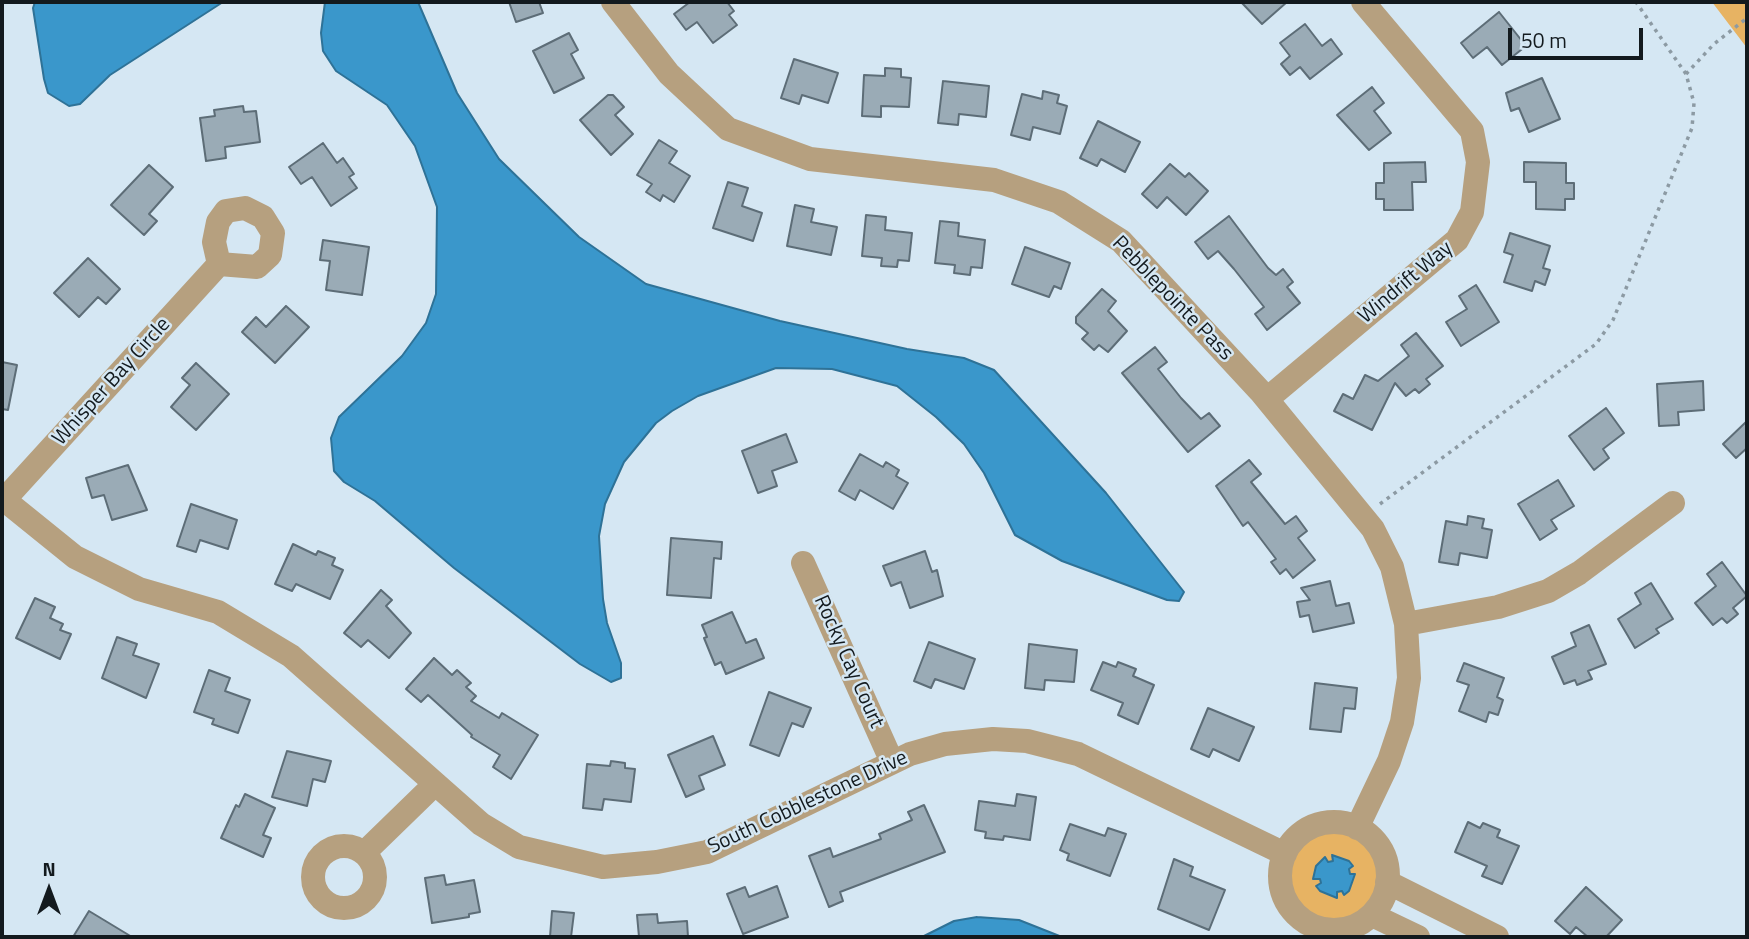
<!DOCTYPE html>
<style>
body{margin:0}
#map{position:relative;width:1749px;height:939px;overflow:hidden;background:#d5e7f3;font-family:"Titillium Web",sans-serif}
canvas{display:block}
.frame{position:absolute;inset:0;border:4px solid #131a1e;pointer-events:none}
.north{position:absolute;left:14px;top:855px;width:70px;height:70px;-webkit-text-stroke:5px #d5e7f3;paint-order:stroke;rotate:0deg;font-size:19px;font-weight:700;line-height:28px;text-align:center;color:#131a1e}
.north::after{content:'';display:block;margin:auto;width:24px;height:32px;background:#131a1e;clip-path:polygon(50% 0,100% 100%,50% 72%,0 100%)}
.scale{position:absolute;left:1508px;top:28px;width:135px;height:32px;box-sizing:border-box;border:4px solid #131a1e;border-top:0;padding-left:9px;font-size:21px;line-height:24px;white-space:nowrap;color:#131a1e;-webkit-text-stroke:5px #d5e7f3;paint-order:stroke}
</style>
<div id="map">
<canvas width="1749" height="939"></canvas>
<div class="frame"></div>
<div class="north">N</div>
<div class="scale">50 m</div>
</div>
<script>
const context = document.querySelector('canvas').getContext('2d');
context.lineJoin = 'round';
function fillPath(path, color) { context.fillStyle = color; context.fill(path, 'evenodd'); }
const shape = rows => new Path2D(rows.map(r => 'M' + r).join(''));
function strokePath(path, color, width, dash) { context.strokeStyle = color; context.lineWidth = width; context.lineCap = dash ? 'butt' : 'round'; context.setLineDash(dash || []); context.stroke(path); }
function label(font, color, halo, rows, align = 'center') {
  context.font = font + ' "Titillium Web",sans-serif'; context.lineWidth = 5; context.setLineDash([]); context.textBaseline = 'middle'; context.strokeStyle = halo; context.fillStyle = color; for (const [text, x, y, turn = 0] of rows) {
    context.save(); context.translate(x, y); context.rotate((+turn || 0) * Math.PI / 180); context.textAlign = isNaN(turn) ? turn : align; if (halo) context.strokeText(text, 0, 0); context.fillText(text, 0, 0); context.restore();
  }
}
const green = shape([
 [1712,2,1747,2,1747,48],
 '1290 876a44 44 0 1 1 88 0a44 44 0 1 1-88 0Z'
]);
const water = shape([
 [35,2,223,2,110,75,80,104,69,106,48,93,44,79,33,8,35,2],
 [325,2,418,2,457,93,499,159,579,237,646,284,780,321,907,349,964,358,994,370,1106,493,1184,592,1179,601,1167,600,1062,561,1015,535,984,473,964,444,936,417,897,386,832,369,776,368,698,396,672,411,656,423,624,462,605,504,599,536,603,599,607,623,621,663,621,678,611,682,580,664,454,568,375,501,344,482,334,471,331,438,339,417,402,356,426,323,436,294,437,207,415,146,387,105,336,71,323,51,321,33,325,2],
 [1332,855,1349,861,1353,866,1349,869,1350,874,1355,874,1349,891,1344,895,1342,891,1337,892,1337,898,1320,891,1316,886,1321,883,1320,879,1313,879,1316,866,1325,857,1328,862,1333,861,1332,855],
 [977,917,1019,920,1062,937,922,937,954,921,977,917]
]);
const building = shape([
 [509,2,539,2,543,13,516,22,509,2],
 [690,2,727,2,734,11,729,15,737,25,713,43,697,22,686,30,674,14,690,2],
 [1241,2,1287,2,1262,24,1241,2],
 [1499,12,1526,46,1502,65,1487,47,1473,58,1461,43,1499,12],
 [1305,24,1322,46,1331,39,1342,54,1310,79,1300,67,1290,75,1281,64,1290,56,1280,43,1305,24],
 [569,33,578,50,571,54,584,78,554,93,533,51,569,33],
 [794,59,838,73,828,103,802,95,799,104,781,98,794,59],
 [885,68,901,69,901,77,911,78,909,107,881,106,881,117,862,116,864,75,885,76,885,68],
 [1542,78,1560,119,1529,132,1519,108,1511,111,1506,93,1542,78],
 [943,81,989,86,986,117,959,114,958,125,938,123,943,81],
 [1372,87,1384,103,1374,111,1391,133,1369,150,1337,115,1372,87],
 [1043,91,1059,95,1057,103,1067,106,1060,134,1033,127,1030,140,1011,135,1022,94,1042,99,1043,91],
 [608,95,613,95,624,107,615,115,633,134,611,155,580,120,608,95],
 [243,106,244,112,256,111,260,142,225,147,226,158,206,161,200,118,215,116,214,110,243,106],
 [1098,121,1140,142,1125,172,1101,159,1097,166,1080,158,1098,121],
 [659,140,677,151,669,163,690,176,674,202,663,195,660,201,646,192,652,184,637,175,659,140],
 [323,143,337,163,343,158,354,174,349,177,357,188,331,206,312,177,301,184,289,167,323,143],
 [1425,162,1426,182,1412,182,1413,210,1384,210,1384,199,1376,199,1376,183,1384,183,1384,163,1425,162],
 [1524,162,1566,163,1566,183,1574,183,1574,199,1565,199,1565,210,1536,209,1536,182,1524,182,1524,162],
 [1170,164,1185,177,1189,173,1208,191,1186,215,1167,197,1157,208,1142,194,1170,164],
 [149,165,173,187,149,214,157,221,144,235,111,205,149,165],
 [728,182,748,188,742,206,762,213,753,241,713,228,728,182],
 [795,205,814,209,811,222,837,227,831,255,787,246,795,205],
 [866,215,886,217,885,230,912,233,909,261,898,260,897,267,881,266,882,258,862,256,866,215],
 [1229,216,1268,268,1276,275,1283,269,1293,282,1287,287,1300,303,1267,330,1255,314,1264,307,1234,269,1218,251,1208,259,1195,242,1229,216],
 [940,221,959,223,958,236,985,240,982,268,971,267,970,275,954,273,955,265,935,263,940,221],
 [1510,233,1550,246,1543,268,1550,270,1545,285,1535,281,1532,291,1504,282,1513,255,1504,252,1510,233],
 [323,240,369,247,362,295,326,290,330,261,320,260,323,240],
 [1025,247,1070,263,1061,289,1054,286,1049,297,1012,284,1025,247],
 [88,258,120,289,106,304,98,297,79,317,54,293,88,258],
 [1476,285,1499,322,1461,346,1446,322,1467,309,1459,296,1476,285],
 [1102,289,1116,301,1108,311,1127,331,1108,352,1099,345,1094,350,1082,339,1088,333,1076,323,1076,317,1102,289],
 [286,306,309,327,275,363,242,332,256,317,266,327,286,306],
 [1416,333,1443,366,1426,379,1430,384,1419,393,1415,389,1406,396,1395,383,1372,430,1334,411,1343,394,1353,399,1365,375,1378,381,1409,356,1401,345,1416,333],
 [1155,347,1167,362,1158,369,1181,398,1201,419,1209,413,1220,426,1188,452,1122,373,1155,347],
 [2,362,17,365,8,410,2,409,2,362],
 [196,363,229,394,196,430,171,407,190,385,182,378,196,363],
 [1703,381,1704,410,1678,412,1679,425,1659,426,1657,384,1703,381],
 [1606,408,1624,433,1603,449,1609,458,1594,470,1569,436,1606,408],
 [1747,421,1747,448,1736,458,1723,444,1747,421],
 [786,434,797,462,772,471,777,486,758,493,742,451,786,434],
 [860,454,883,467,886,462,899,470,896,476,908,483,893,509,860,490,855,500,839,491,860,454],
 [1249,460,1261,474,1251,482,1285,524,1296,516,1307,531,1298,538,1315,560,1293,578,1286,569,1280,574,1271,562,1276,559,1248,522,1243,526,1216,486,1249,460],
 [128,465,147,510,112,520,104,495,92,498,86,478,128,465],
 [1558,480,1574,506,1551,520,1557,529,1540,540,1518,504,1558,480],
 [191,504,237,520,228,549,200,540,196,552,177,546,191,504],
 [1468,516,1484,519,1482,528,1492,530,1487,558,1460,553,1458,565,1439,562,1446,521,1467,525,1468,516],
 [671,538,722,542,721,559,714,558,711,598,667,595,671,538],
 [293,544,316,555,318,551,335,558,332,565,343,570,330,599,296,584,292,591,275,584,293,544],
 [925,551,932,572,937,570,943,596,910,608,901,582,891,586,883,566,925,551],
 [1722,562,1747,596,1733,608,1738,614,1727,623,1722,618,1713,625,1695,603,1716,586,1707,574,1722,562],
 [1330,581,1336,606,1349,603,1354,623,1313,632,1309,615,1300,617,1297,602,1310,600,1301,588,1330,581],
 [1651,583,1673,619,1656,629,1659,633,1635,648,1618,619,1641,604,1635,593,1651,583],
 [381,590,392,600,386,606,411,633,389,658,368,640,361,647,344,633,381,590],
 [35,598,55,607,50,618,63,624,60,630,71,634,60,659,16,638,35,598],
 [732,612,746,643,756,639,764,658,726,674,721,662,715,665,704,638,707,637,702,625,732,612],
 [1589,625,1606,664,1588,671,1592,679,1577,685,1575,680,1564,684,1552,657,1576,646,1571,633,1589,625],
 [117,637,137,644,133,655,159,664,146,698,102,678,117,637],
 [929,642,975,659,964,689,935,679,931,688,914,681,929,642],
 [1029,644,1077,650,1074,682,1045,680,1044,690,1025,688,1029,644],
 [434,658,452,675,457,670,471,683,466,687,476,696,471,701,499,718,502,713,538,735,511,779,493,767,500,755,471,737,472,735,428,695,421,702,406,689,434,658],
 [1103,662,1116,667,1118,662,1136,669,1133,676,1154,685,1138,724,1118,715,1123,703,1091,690,1103,662],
 [1464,663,1504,678,1497,697,1503,700,1498,715,1489,712,1486,722,1459,711,1469,685,1457,681,1464,663],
 [209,670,230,678,225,691,250,700,238,733,212,724,214,719,194,712,209,670],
 [1315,683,1357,688,1355,709,1344,708,1341,732,1310,729,1315,683],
 [769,692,811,708,803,727,792,723,779,756,750,745,769,692],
 [1208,708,1254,727,1239,761,1213,749,1209,757,1191,749,1208,708],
 [713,736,725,765,699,776,704,789,686,797,668,755,713,736],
 [287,751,331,761,325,782,313,779,307,806,272,797,287,751],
 [611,761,625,763,625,768,635,769,631,802,604,799,602,810,583,808,587,764,610,766,611,761],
 [245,794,275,808,263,835,271,838,263,857,221,838,236,805,239,807,245,794],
 [1017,794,1036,797,1030,840,1004,836,1003,840,985,838,986,832,975,830,979,801,1015,806,1017,794],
 [924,805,945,852,840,892,843,901,829,907,809,856,830,848,833,857,881,839,879,834,912,820,908,812,924,805],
 [1468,822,1480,828,1483,823,1500,830,1497,837,1519,846,1502,884,1482,876,1487,866,1455,852,1468,822],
 [1070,824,1105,836,1108,828,1126,834,1110,876,1067,860,1069,854,1060,850,1070,824],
 [1174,859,1193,867,1190,876,1225,890,1209,930,1158,909,1174,859],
 [444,875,446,885,474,880,480,912,469,914,469,917,432,923,425,878,444,875],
 [777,886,788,917,743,934,727,894,745,887,749,897,777,886],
 [1586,887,1622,920,1606,937,1588,937,1576,927,1570,934,1555,921,1586,887],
 [89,911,132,937,73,937,89,911],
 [552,911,574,913,571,937,550,937,552,911],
 [657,914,658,923,687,921,688,937,639,937,637,915,657,914]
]);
const path = shape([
 [1686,74,1714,44,1747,18],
 [1380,504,1596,344,1613,320,1692,128,1694,103,1686,74,1636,2]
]);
const minor = shape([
 [613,2,669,74,728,129,810,159,994,180,1059,202,1121,241,1260,391,1373,529,1392,567,1406,624,1409,678,1402,722,1389,761,1357,828],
 [1267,399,1457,240,1472,212,1478,162,1472,131,1363,2],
 [2,498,75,557,139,589,218,612,291,656,481,824,519,847,603,867,657,862,707,852,910,754,945,744,993,739,1027,741,1078,754,1285,854],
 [4,500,219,264,214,242,218,222,226,211,245,208,263,217,273,233,270,255,257,267,219,264],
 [803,563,892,762],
 [1406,624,1498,607,1548,591,1579,573,1673,503],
 '1280 876a54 54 0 1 1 108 0a54 54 0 1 1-108 0Z',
 '313 877a31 31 0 1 1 62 0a31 31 0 1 1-62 0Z',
 [364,853,435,784],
 [1387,882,1497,937],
 [1372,915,1418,937]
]);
const streetNames = [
 ["Windrift Way",1406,283,-40],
 ["Pebblepointe Pass",1172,299,46],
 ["Whisper Bay Circle",112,382,-48],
 ["Rocky Cay Court",848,662,66],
 ["South Cobblestone Drive",808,803,-25]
];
fillPath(green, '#e7b363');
fillPath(water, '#3a97cb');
strokePath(water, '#2e7297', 2);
fillPath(building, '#9aabb6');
strokePath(building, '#5d6d77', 2);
strokePath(path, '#8c9aa3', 3.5, [3.5, 5]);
strokePath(minor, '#b6a07f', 24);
label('21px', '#131a1e', '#d5e7f3', streetNames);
</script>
